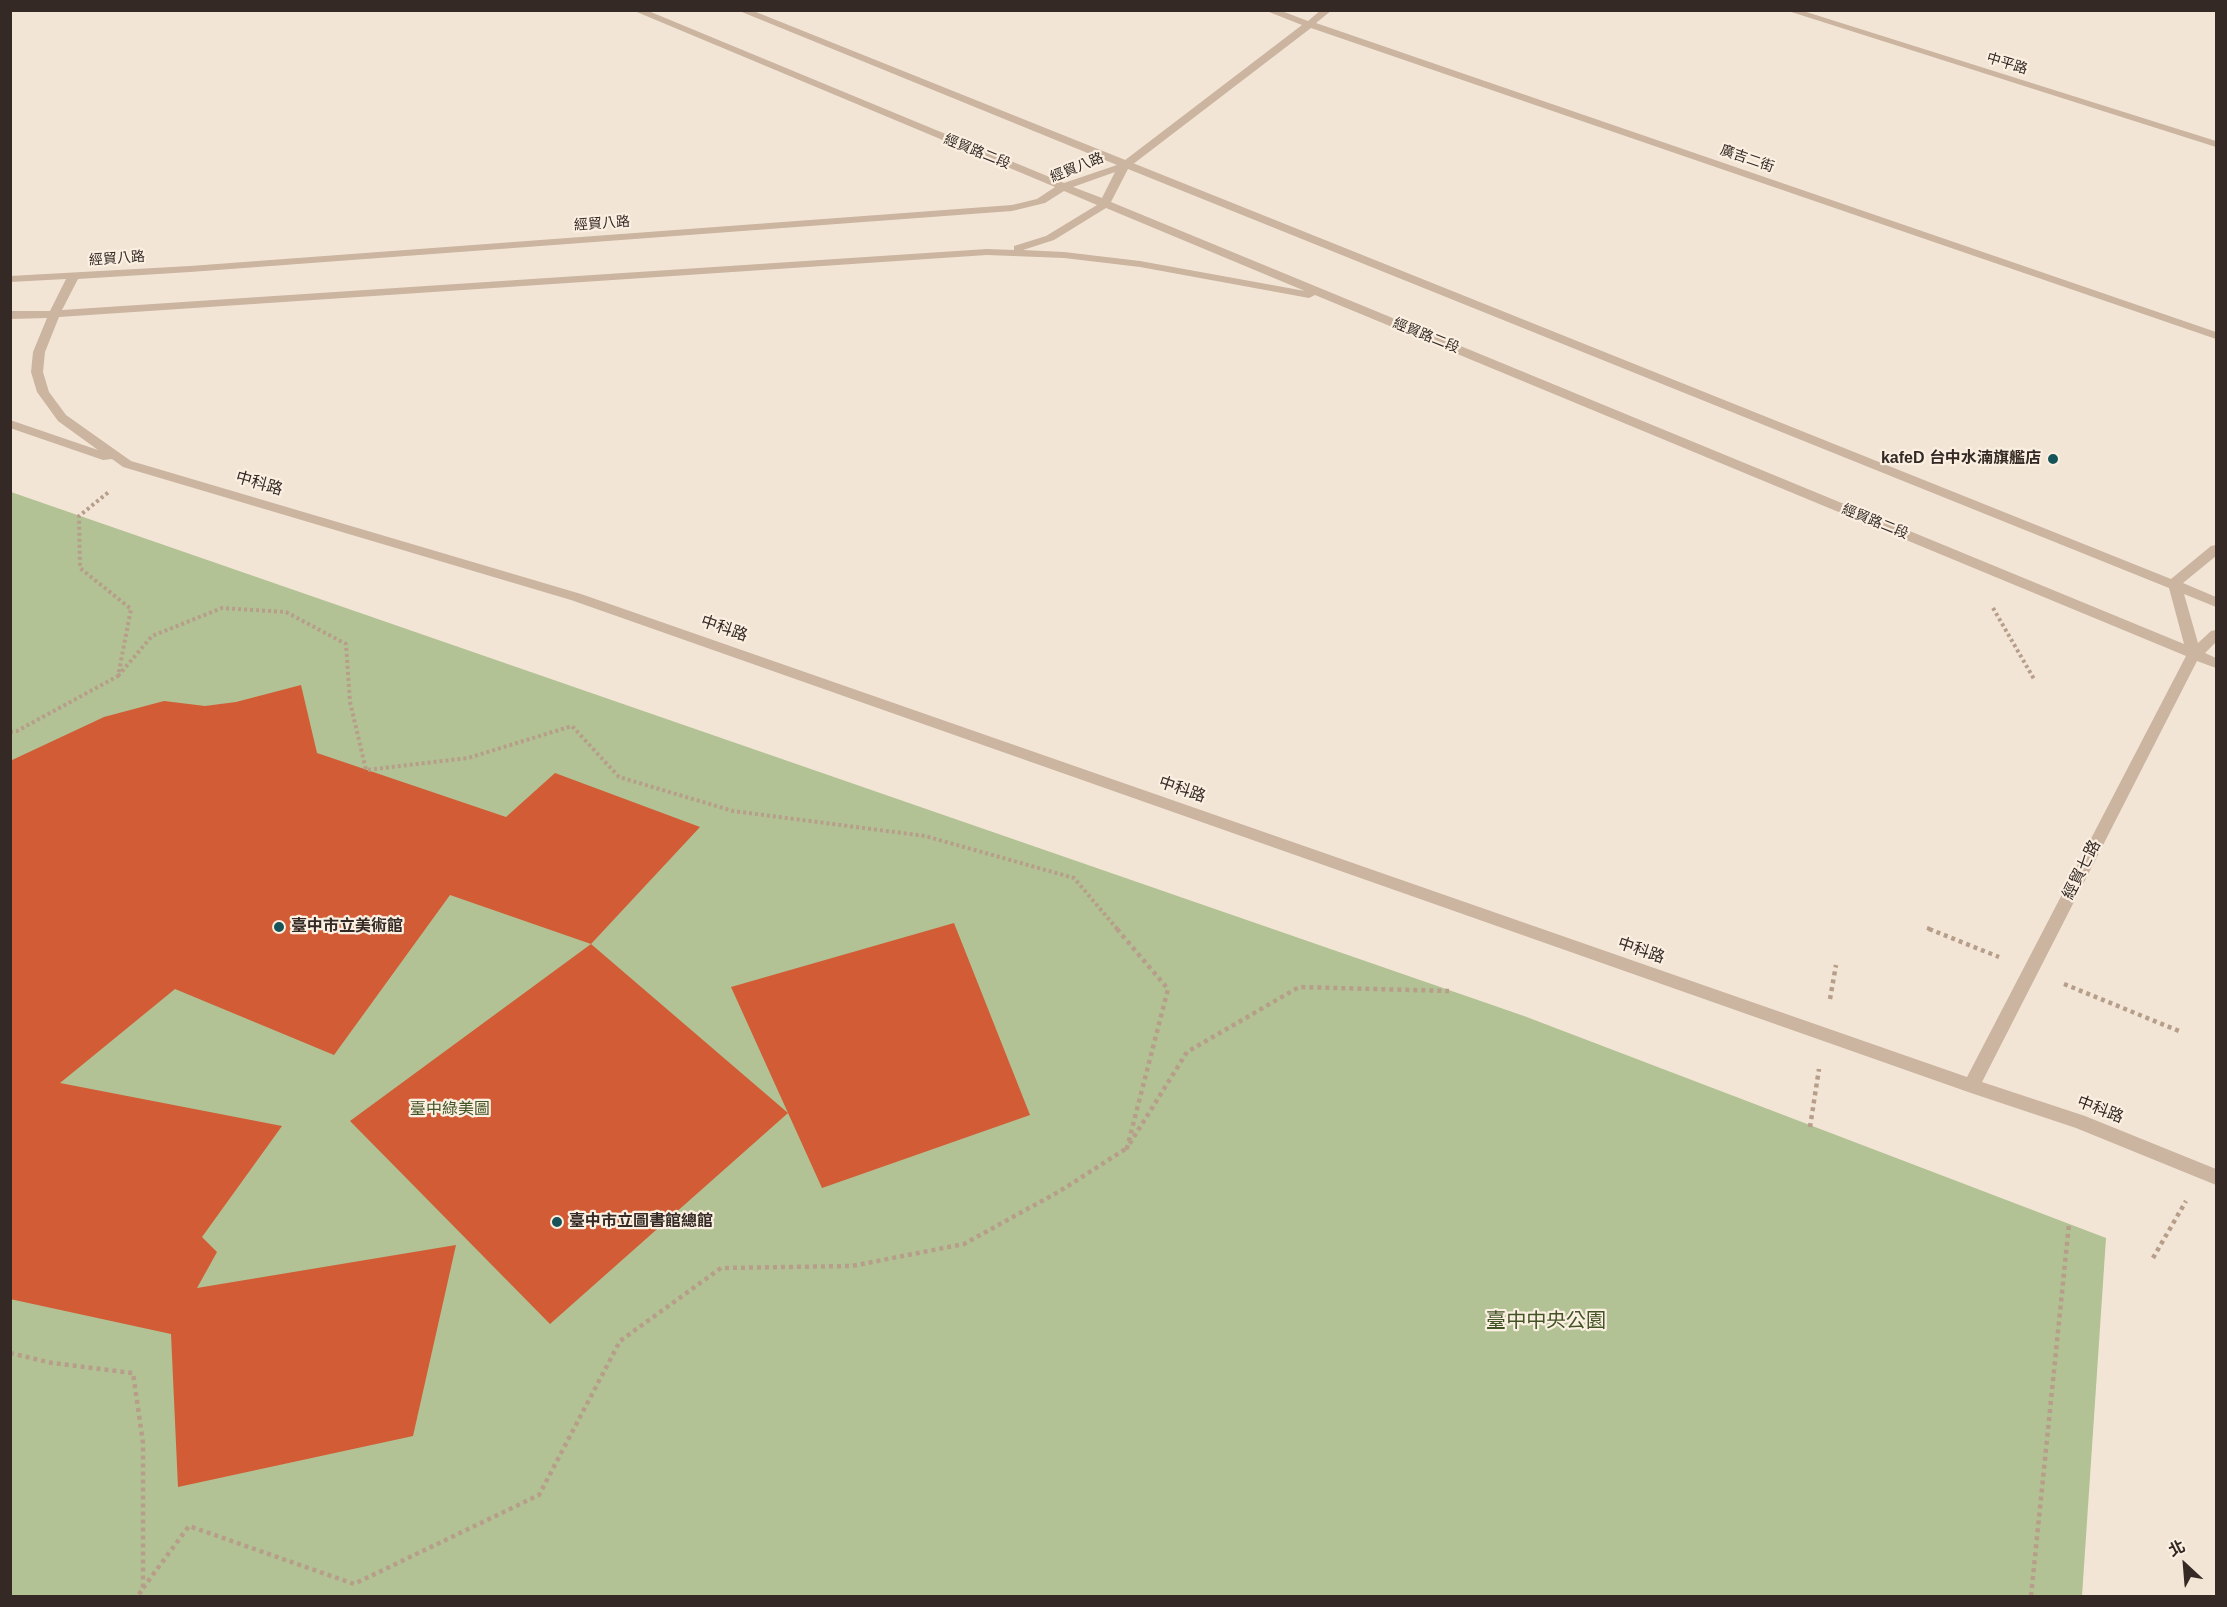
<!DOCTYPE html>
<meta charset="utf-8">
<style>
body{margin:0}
#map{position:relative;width:2227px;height:1607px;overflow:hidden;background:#f3e5d5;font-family:Arial,"Noto Sans TC",sans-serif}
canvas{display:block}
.frame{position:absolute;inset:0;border:12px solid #342924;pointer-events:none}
.north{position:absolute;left:2155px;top:1535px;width:60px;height:60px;-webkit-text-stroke:4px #faefe1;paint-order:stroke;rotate:334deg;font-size:16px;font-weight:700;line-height:24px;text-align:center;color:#342924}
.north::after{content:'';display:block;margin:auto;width:21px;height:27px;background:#342924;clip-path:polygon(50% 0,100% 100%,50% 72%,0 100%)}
</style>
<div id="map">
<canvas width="2227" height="1607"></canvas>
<div class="frame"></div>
<div class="north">北</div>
</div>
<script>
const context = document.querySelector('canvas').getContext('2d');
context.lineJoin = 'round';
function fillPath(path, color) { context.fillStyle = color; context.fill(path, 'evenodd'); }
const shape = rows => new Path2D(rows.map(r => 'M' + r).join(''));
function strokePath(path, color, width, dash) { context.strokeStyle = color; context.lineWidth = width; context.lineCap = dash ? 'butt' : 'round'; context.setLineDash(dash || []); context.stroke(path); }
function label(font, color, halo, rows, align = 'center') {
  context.font = font + ' Arial,"Noto Sans TC",sans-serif'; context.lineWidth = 4.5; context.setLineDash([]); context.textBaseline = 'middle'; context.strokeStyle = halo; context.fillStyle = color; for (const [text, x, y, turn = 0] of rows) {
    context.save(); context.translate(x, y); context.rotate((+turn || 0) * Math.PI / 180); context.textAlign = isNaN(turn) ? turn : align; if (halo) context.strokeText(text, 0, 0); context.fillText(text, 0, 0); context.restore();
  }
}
const green = shape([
 [11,492,1524,1016,2106,1238,2082,1596,11,1596]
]);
const building = shape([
 [301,685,317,753,506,817,555,773,700,827,591,944,450,895,334,1055,175,989,60,1083,282,1126,202,1237,217,1252,197,1288,456,1245,413,1436,178,1487,171,1334,10,1299,10,761,104,717,164,701,205,706,236,702],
 [954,923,1030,1115,822,1188,731,987],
 [591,944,788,1113,550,1324,350,1121]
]);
const pathFar1 = shape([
 [1993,608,2034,679],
 [118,676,152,636,222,608,286,612,346,644,350,702,366,770,468,758,572,726,619,777,733,811,925,836,1074,878,1118,930],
 [10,732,17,731,118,676,131,609,80,568,79,516,110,491],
 [1927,928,1933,930]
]);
const path = shape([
 [1117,929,1168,989,1127,1148,1187,1052,1299,987,1449,991],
 [1929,929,1999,957],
 [2064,984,2179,1031],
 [1830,999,1836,965],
 [1810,1127,1819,1069],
 [2153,1258,2186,1201],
 [10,1353,52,1363,133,1373,143,1443,143,1588,138,1596],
 [143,1588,189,1526,354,1584,539,1495,620,1341,721,1268,852,1266,964,1244,1060,1191,1127,1148],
 [2031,1596,2069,1224]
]);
const minor = shape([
 [1264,10,1279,10,1308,21,1321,10,1332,10,1316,23,2216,332,2216,339,1311,28,1128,168,1120,168,1120,164,1302,25,1264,10],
 [1785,10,1800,10,2216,141,2216,147,1785,10]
]);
const tertiary = shape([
 [632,10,646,10,1064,183,1117,165,737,10,751,10,2171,579,2211,546,2216,545,2216,556,2183,583,2216,597,2216,607,2184,594,2198,643,2211,631,2216,630,2216,642,2205,653,2216,658,2216,668,2197,661,1982,1082,2085,1116,2216,1169,2216,1185,2076,1128,1971,1093,571,600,123,467,112,459,103,460,10,428,10,420,98,450,58,421,37,392,31,372,33,352,47,318,10,319,10,311,50,311,66,279,10,282,10,276,190,266,1012,205,1037,199,1055,187,632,10],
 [1128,169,2169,588,2184,644,1111,202,1128,169],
 [1115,172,1102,198,1073,187,1115,172],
 [1064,191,1097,205,1046,236,1014,246,1014,250,987,249,62,310,78,279,190,272,1012,211,1045,203,1064,191],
 [1106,208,1305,291,1140,261,1064,252,1023,250,1054,240,1106,208],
 [987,255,1064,258,1140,267,1309,298,1315,295,2186,656,1967,1077,581,594,131,461,66,415,49,392,43,372,45,352,59,317,987,255]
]);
const markers = [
 [2053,459,6,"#175459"],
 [279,927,6,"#175459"],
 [557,1222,6,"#175459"]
];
const farStreetnames = [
 ["中平路",2007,64,17],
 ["經貿路二段",977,152,22],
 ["廣吉二街",1747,159,19],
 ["經貿八路",1077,168,-22],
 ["經貿八路",602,224,-4],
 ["經貿八路",117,259,-4],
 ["經貿路二段",1426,336,22],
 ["經貿路二段",1875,522,22]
];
const poiNames = [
 ["kafeD 台中水湳旗艦店",2041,459,"right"],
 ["臺中市立美術館",291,927],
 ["臺中市立圖書館總館",569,1222]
];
const streetNames = [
 ["中科路",259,484,16],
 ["中科路",724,629,19],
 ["中科路",1182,790,19],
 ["經貿七路",2082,870,-63],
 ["中科路",1641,951,19],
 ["中科路",2100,1110,21]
];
const parkNames = [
 ["臺中綠美圖",450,1110]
];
const nearParknames = [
 ["臺中中央公園",1546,1321]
];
fillPath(green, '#b2c294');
fillPath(building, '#d15c35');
strokePath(pathFar1, '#b79e8a', 4, [3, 3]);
strokePath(path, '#b79e8a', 4.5, [4, 4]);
fillPath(minor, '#cbb4a0');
fillPath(tertiary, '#cbb4a0');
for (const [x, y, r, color] of markers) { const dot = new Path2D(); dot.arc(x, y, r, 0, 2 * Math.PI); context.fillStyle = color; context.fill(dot); strokePath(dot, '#faefe1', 2); }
label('14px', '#342924', '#faefe1', farStreetnames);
label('bold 16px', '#342924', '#faefe1', poiNames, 'left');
label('16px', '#342924', '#faefe1', streetNames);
label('16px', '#435426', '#faefe1', parkNames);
label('20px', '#435426', '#faefe1', nearParknames);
</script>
